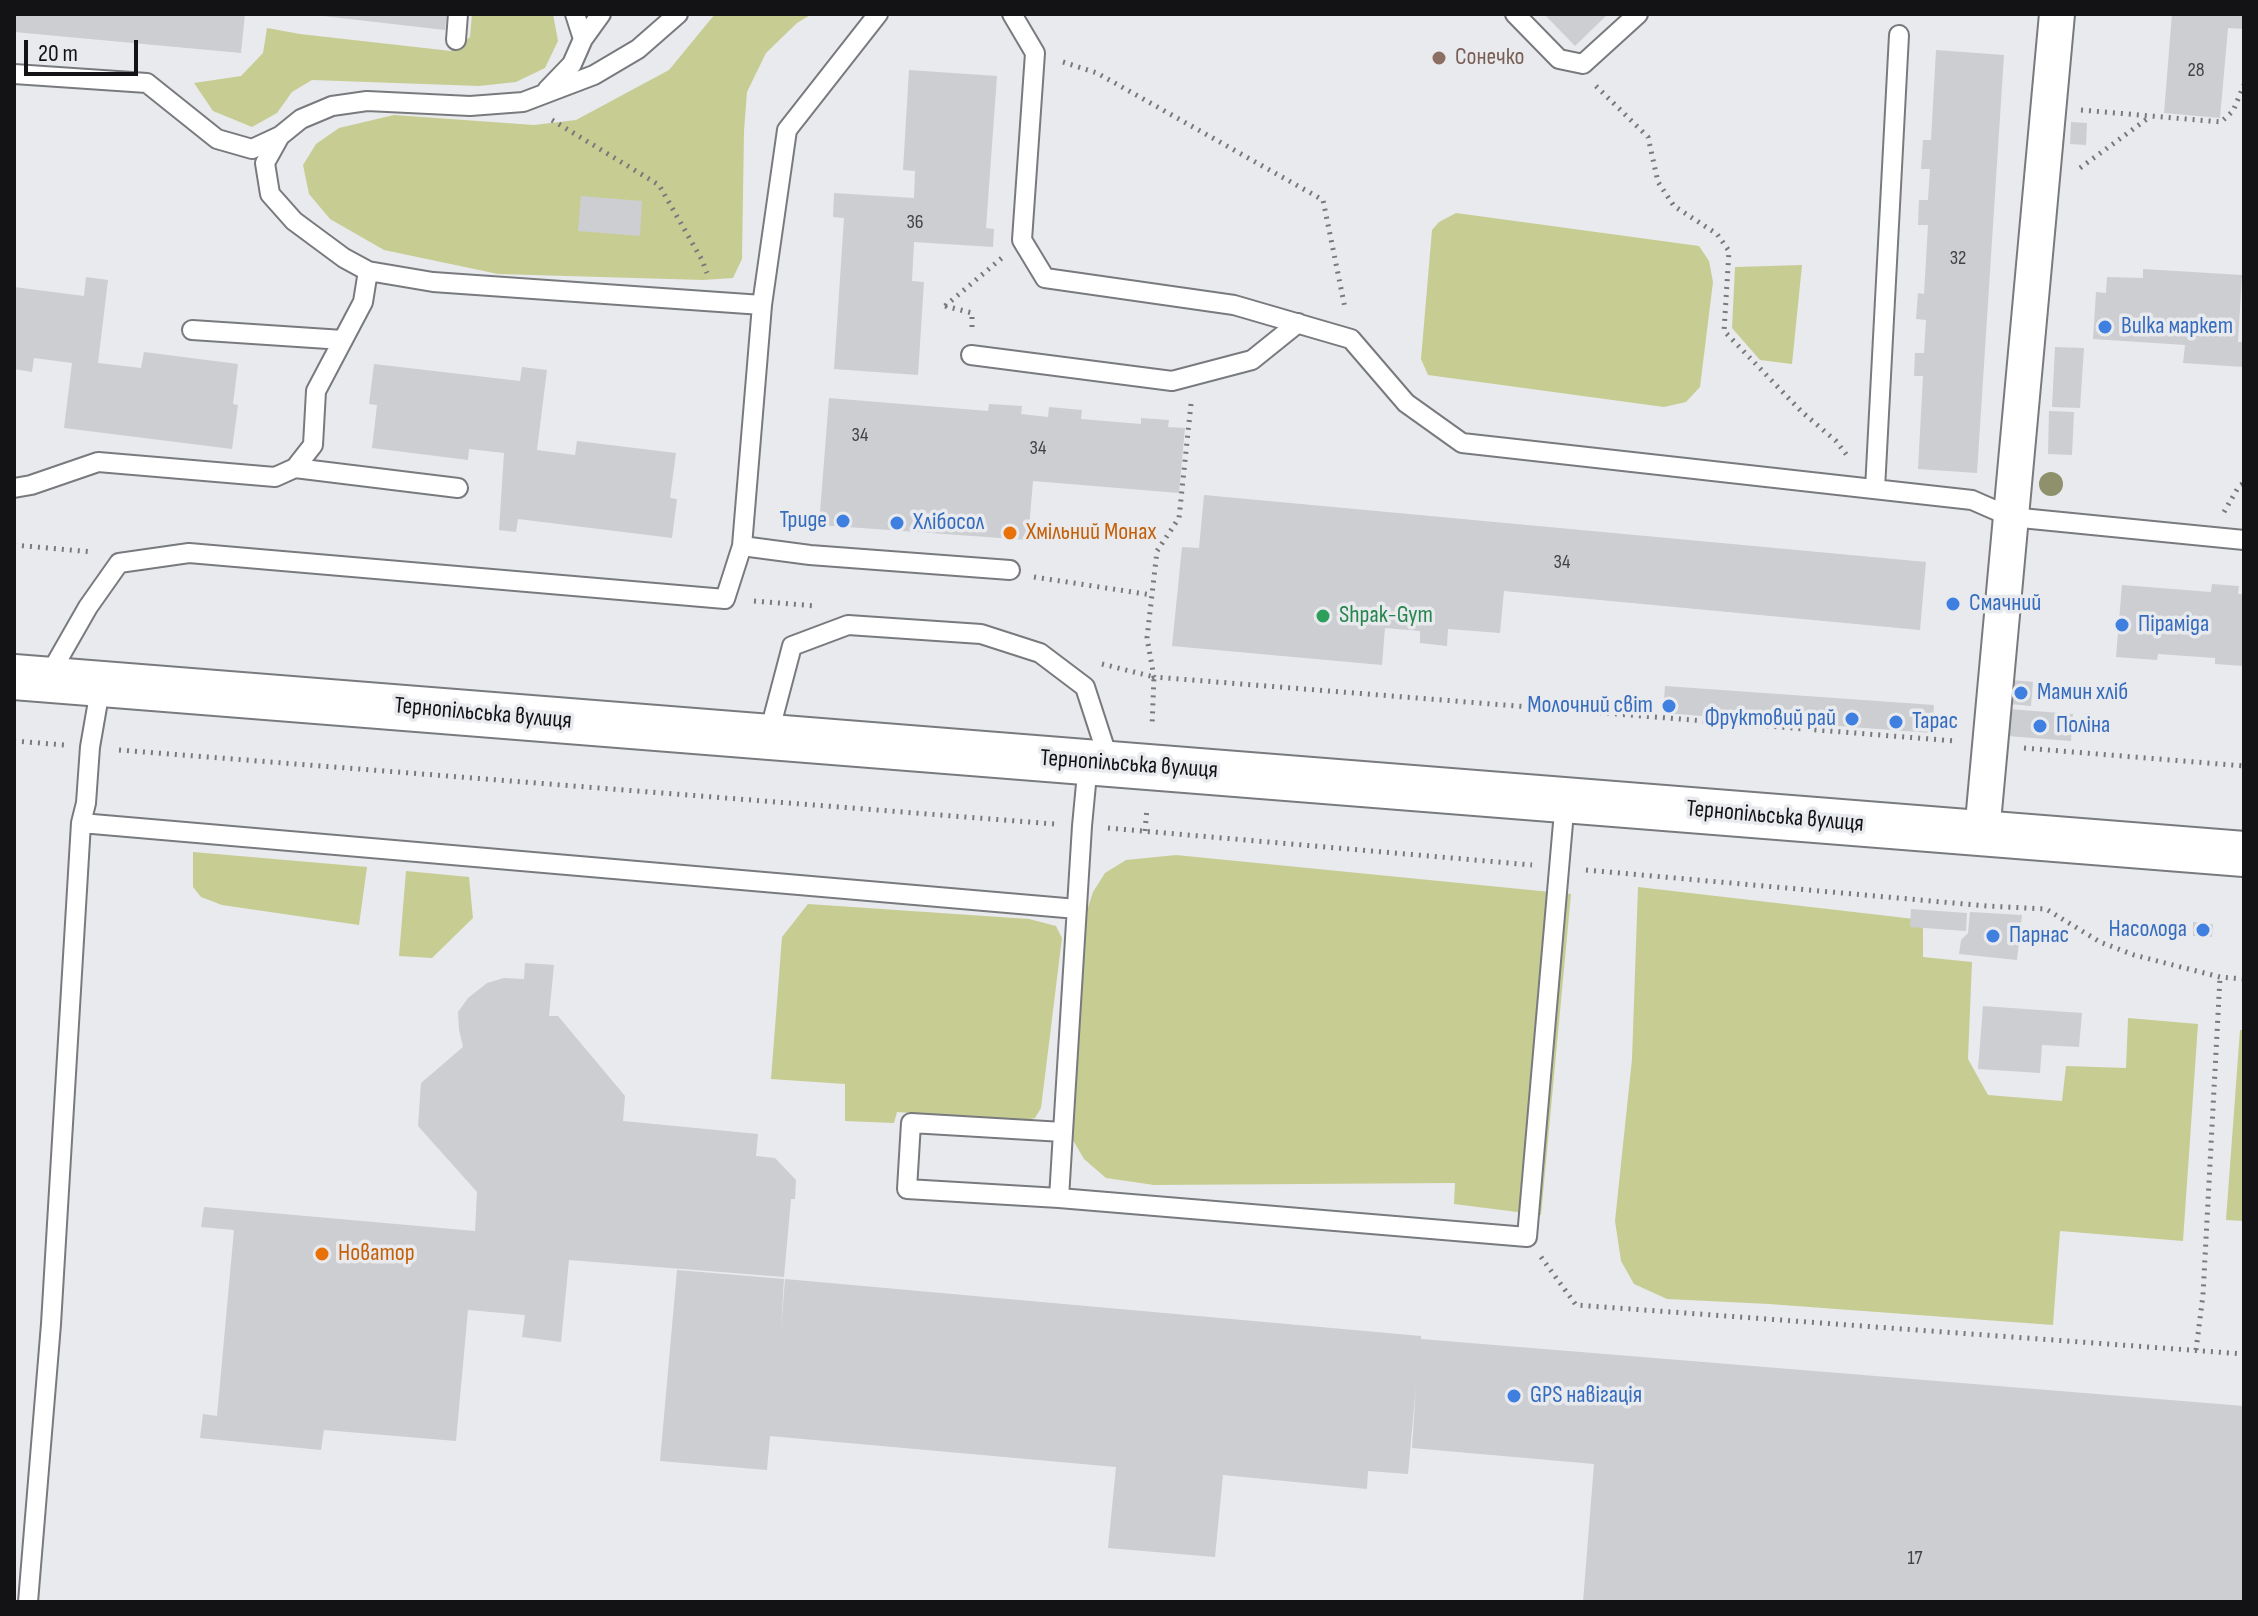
<!DOCTYPE html>
<meta charset="utf-8">
<style>
body{margin:0}
#map{position:relative;width:2258px;height:1616px;overflow:hidden;background:#e8eaee;font-family:"Sofia Sans Condensed",sans-serif}
canvas{display:block}
.frame{position:absolute;inset:0;border:16px solid #131315;pointer-events:none}
.scale{position:absolute;left:24px;top:40px;width:114px;height:36px;box-sizing:border-box;border:4px solid #131315;border-top:0;padding-left:10px;font-size:24px;line-height:28px;white-space:nowrap;color:#131315;-webkit-text-stroke:6px #e8eaee;paint-order:stroke}
</style>
<div id="map">
<canvas width="2258" height="1616"></canvas>
<div class="frame"></div>
<div class="scale">20 m</div>
</div>
<script>
const context = document.querySelector('canvas').getContext('2d');
context.lineJoin = 'round';
function fillPath(path, color) { context.fillStyle = color; context.fill(path, 'evenodd'); }
const shape = rows => new Path2D(rows.map(r => 'M' + r).join(''));
function strokePath(path, color, width, dash) { context.strokeStyle = color; context.lineWidth = width; context.lineCap = dash ? 'butt' : 'round'; context.setLineDash(dash || []); context.stroke(path); }
function label(font, color, halo, rows, align = 'center') {
  context.font = font + ' "Sofia Sans Condensed",sans-serif'; context.lineWidth = 7; context.setLineDash([]); context.textBaseline = 'middle'; context.strokeStyle = halo; context.fillStyle = color; for (const [text, x, y, turn = 0] of rows) {
    context.save(); context.translate(x, y); context.rotate((+turn || 0) * Math.PI / 180); context.textAlign = isNaN(turn) ? turn : align; if (halo) context.strokeText(text, 0, 0); context.fillText(text, 0, 0); context.restore();
  }
}
const green = shape([
 [472,14,553,14,558,41,545,68,516,82,479,86,312,80,292,92,277,113,252,127,213,111,194,83,241,76,263,53,267,28,300,34,451,51,470,37],
 [715,14,812,14,797,23,766,53,747,92,744,131,742,259,733,278,703,280,498,274,384,250,330,219,309,194,303,165,316,144,339,128,394,115,534,125,576,120,669,70],
 [1456,213,1699,246,1709,261,1713,282,1700,387,1686,402,1664,407,1428,375,1421,359,1432,230,1439,222],
 [1802,265,1792,364,1760,360,1732,328,1735,267],
 [193,852,367,867,359,925,222,905,201,897,193,887],
 [1176,855,1571,894,1541,1215,1454,1204,1455,1183,1154,1185,1106,1178,1084,1159,1070,1135,1084,920,1093,892,1105,873,1126,860],
 [406,871,469,877,473,918,432,958,399,956],
 [1638,887,1923,920,1923,957,1972,962,1968,1059,1988,1095,2062,1101,2066,1066,2126,1068,2128,1018,2198,1024,2183,1241,2060,1231,2053,1325,1769,1304,1667,1299,1634,1284,1621,1261,1615,1221,1632,1059],
 [808,904,1029,919,1056,926,1062,938,1041,1108,1035,1118,1022,1122,897,1112,894,1123,845,1121,845,1084,771,1079,782,937],
 [2240,1030,2244,1030,2244,1221,2226,1220]
]);
const building = shape([
 [14,14,245,14,241,53,14,32],
 [323,14,447,14,445,30,323,16],
 [1544,14,1608,14,1575,46],
 [2172,14,2244,14,2243,29,2228,28,2220,118,2164,113],
 [1936,50,2004,55,1977,473,1918,469,1923,376,1914,376,1915,353,1924,353,1926,320,1916,319,1918,293,1924,294,1928,225,1918,225,1919,200,1928,200,1930,169,1921,169,1923,140,1931,140],
 [909,70,997,76,986,228,994,229,993,247,914,242,912,281,924,282,918,375,834,369,844,218,833,217,834,193,914,198,915,171,903,170],
 [2071,122,2087,123,2086,145,2070,144],
 [581,196,642,201,640,236,578,231],
 [2143,269,2242,275,2238,342,2244,342,2244,367,2183,363,2185,345,2093,339,2096,292,2106,293,2107,277,2143,278],
 [86,277,108,280,98,363,141,368,144,352,238,364,233,404,238,405,232,449,64,428,72,363,34,358,32,372,14,369,14,287,84,296],
 [2055,347,2084,348,2080,408,2052,407],
 [374,364,520,381,522,367,547,370,537,450,575,455,577,441,676,453,670,498,677,499,672,538,518,519,516,532,499,530,504,453,469,449,468,460,372,448,377,405,369,404],
 [829,398,988,411,989,404,1022,406,1021,414,1048,417,1049,407,1082,410,1081,419,1141,424,1141,418,1169,420,1168,427,1185,428,1179,493,1033,481,1028,540,819,525],
 [2049,411,2074,412,2072,455,2048,454],
 [1204,495,1926,562,1920,630,1504,591,1500,633,1448,629,1447,646,1420,643,1420,631,1385,628,1382,665,1172,646,1182,547,1199,548],
 [2212,584,2239,586,2238,594,2244,594,2244,666,2215,664,2215,658,2158,654,2157,660,2116,657,2122,585,2211,592],
 [2012,680,2033,682,2031,706,2010,704],
 [1665,686,1934,705,1932,733,1663,713],
 [2009,709,2073,714,2071,741,2007,736],
 [1911,909,1967,913,1966,931,1910,927],
 [1970,912,2022,915,2017,960,1959,954,1961,940,1968,933],
 [2193,922,2213,924,2212,937,2193,936],
 [525,963,554,965,549,1016,558,1016,625,1096,623,1121,758,1134,756,1156,775,1158,796,1180,795,1199,791,1199,784,1277,569,1260,561,1342,522,1337,525,1315,468,1310,456,1441,324,1430,321,1450,200,1438,203,1414,217,1416,234,1230,201,1227,204,1207,475,1231,477,1192,418,1126,421,1083,463,1047,459,1030,458,1012,468,998,487,983,504,978,524,979],
 [1983,1006,2082,1013,2079,1047,2042,1045,2040,1073,1978,1069],
 [677,1270,784,1279,781,1330,785,1279,1421,1336,1421,1339,2244,1406,2244,1602,1583,1602,1594,1464,1412,1448,1416,1386,1408,1474,1368,1471,1367,1489,1223,1475,1215,1557,1108,1548,1116,1467,770,1436,767,1470,660,1461]
]);
const path = shape([
 [1063,62,1097,73,1323,200,1345,308],
 [1596,86,1648,137,1658,182,1674,206,1717,234,1729,251,1724,331,1802,412,1836,441,1849,458],
 [2081,110,2221,122,2233,111,2244,85],
 [552,120,659,185,702,260,707,273],
 [2080,168,2151,116],
 [945,306,1003,257],
 [945,306,972,313,972,330],
 [1191,404,1179,518,1157,551,1147,638,1154,677,1955,741],
 [2224,512,2239,486,2244,483],
 [14,545,93,552],
 [1034,577,1152,595],
 [754,601,816,606],
 [1102,664,1154,677,1152,726],
 [14,741,65,745],
 [2024,748,2244,766],
 [119,750,1054,824],
 [1108,828,1532,865],
 [1145,831,1147,808],
 [1586,870,1987,906,2046,909,2100,942,2134,955,2220,977,2244,979],
 [1541,1257,1576,1305,2244,1354],
 [2196,1350,2203,1295,2220,977]
]);
const service = shape([
 [1012,14,1035,53,1022,240,1045,278,1234,305,1351,339,1406,403,1462,443,1972,500,2011,517,2244,540],
 [1515,14,1559,59,1583,64,1638,14],
 [583,39,601,14],
 [456,40,458,14],
 [14,74,147,83,217,139,252,149,280,136,301,119,332,106,367,101,470,106,523,102,594,75,638,49,678,14],
 [547,90,572,64,583,39,575,14],
 [762,305,787,130,878,14],
 [192,330,343,340],
 [971,355,1172,381,1252,360,1298,323],
 [295,468,458,488],
 [14,488,31,485,98,462,275,477,295,468,313,445,316,391,363,302,368,271],
 [1875,489,1899,35],
 [742,546,810,555,1010,570],
 [48,677,88,607,119,563,189,553,725,599,742,546,762,305,433,282,368,271,344,258,294,221,270,194,265,163,280,136],
 [768,737,792,646,848,625,981,634,1040,653,1085,687,1110,764],
 [1088,763,1082,826,1063,1132,911,1123,907,1189,1059,1198,1527,1237,1565,800],
 [81,823,1077,909],
 [1059,1198,1063,1132],
 [28,1602,51,1324,81,823,86,803,90,747,101,684]
]);
const minor = shape([
 [1982,833,2057,14]
]);
const secondary = shape([
 [14,677,2244,854]
]);
const trees = [
 [2051,484]
];
const markers = [
 [1439,58,8,"#8d6e63"],
 [2105,327,8,"#3f7fe0"],
 [843,521,8,"#3f7fe0"],
 [897,523,8,"#3f7fe0"],
 [1010,533,8,"#e8710a"],
 [1953,604,8,"#3f7fe0"],
 [1323,616,8,"#2e9e5b"],
 [2122,625,8,"#3f7fe0"],
 [2021,693,8,"#3f7fe0"],
 [1669,706,8,"#3f7fe0"],
 [1852,719,8,"#3f7fe0"],
 [1896,722,8,"#3f7fe0"],
 [2040,726,8,"#3f7fe0"],
 [2203,930,8,"#3f7fe0"],
 [1993,936,8,"#3f7fe0"],
 [322,1254,8,"#e8710a"],
 [1514,1396,8,"#3f7fe0"]
];
const numberNames = [
 ["28",2196,71],
 ["36",915,223],
 ["32",1958,259],
 ["34",860,436],
 ["34",1038,449],
 ["34",1562,563],
 ["17",1915,1559]
];
const educationNames = [
 ["Сонечко",1455,58]
];
const shopNames = [
 ["Bulka маркет",2121,327],
 ["Триде",827,521,"right"],
 ["Хлібосол",913,523],
 ["Смачний",1969,604],
 ["Піраміда",2138,625],
 ["Мамин хліб",2037,693],
 ["Молочний світ",1653,706,"right"],
 ["Фруктовий рай",1836,719,"right"],
 ["Тарас",1912,722],
 ["Поліна",2056,726],
 ["Насолода",2187,930,"right"],
 ["Парнас",2009,936],
 ["GPS навігація",1530,1396]
];
const foodNames = [
 ["Хмільний Монах",1026,533],
 ["Новатор",338,1254]
];
const leisureNames = [
 ["Shpak-Gym",1339,616]
];
const streetNames = [
 ["Тернопільська вулиця",483,714,5],
 ["Тернопільська вулиця",1129,765,4],
 ["Тернопільська вулиця",1775,817,5]
];
fillPath(green, '#c7cd92');
fillPath(building, '#ccced1');
strokePath(service, '#787a7d', 22);
strokePath(minor, '#787a7d', 38);
strokePath(secondary, '#787a7d', 48);
strokePath(path, '#78797b', 5, [2, 6]);
strokePath(service, '#fff', 18);
strokePath(minor, '#fff', 34);
strokePath(secondary, '#fff', 44);
context.fillStyle = '#8e916c';
for (const [x, y] of trees) { context.beginPath(); context.arc(x, y, 12, 0, 2 * Math.PI); context.fill(); }
for (const [x, y, r, color] of markers) { const dot = new Path2D(); dot.arc(x, y, r, 0, 2 * Math.PI); context.fillStyle = color; context.fill(dot); strokePath(dot, '#e8eaee', 3); }
label('20px', '#414244', null, numberNames);
label('24px', '#785e54', '#e8eaee', educationNames, 'left');
label('24px', '#366cbe', '#e8eaee', shopNames, 'left');
label('24px', '#c56008', '#e8eaee', foodNames, 'left');
label('24px', '#27864d', '#e8eaee', leisureNames, 'left');
label('24px', '#131315', '#e8eaee', streetNames);
</script>
